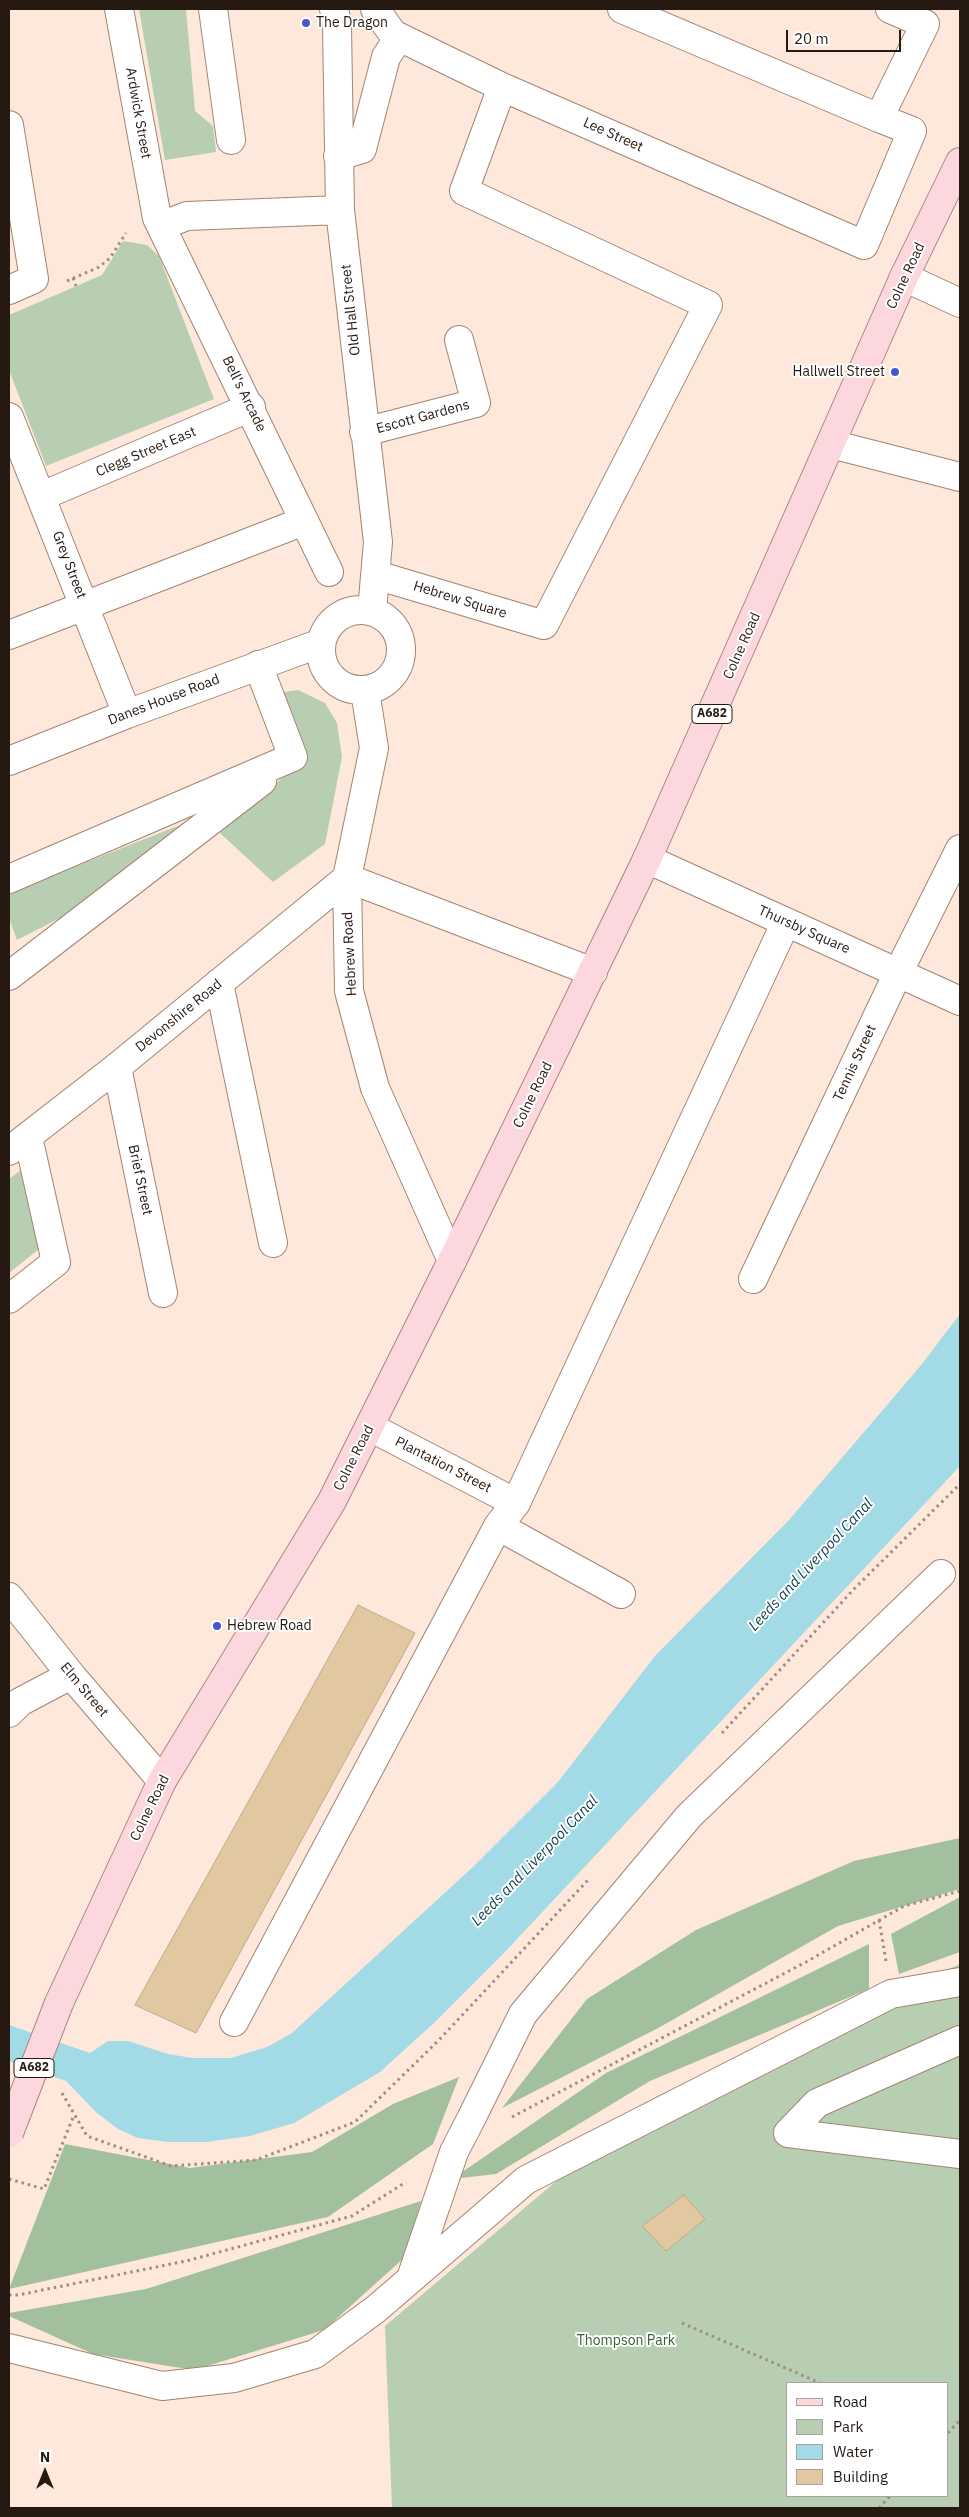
<!DOCTYPE html>
<style>
body{margin:0}
#map{position:relative;width:969px;height:2517px;overflow:hidden;background:#fde8db;font-family:"IBM Plex Sans",sans-serif}
canvas{display:block}
.frame{position:absolute;inset:0;border:10px solid #251912;pointer-events:none}
.legend{position:absolute;left:786px;top:2382px;width:162px;height:115px;box-sizing:border-box;background:#fff;border:1px solid #a8a3a0;margin:0;padding:6px 9px;list-style:none;font-size:15px;color:#251912}
.legend li{display:flex;align-items:center;gap:10px;height:25px}
.legend b{width:25px;border:1px solid #a8a3a0}
.north{position:absolute;left:20px;top:2447px;width:50px;height:50px;-webkit-text-stroke:4px #fff;paint-order:stroke;rotate:0deg;font-size:14px;font-weight:700;line-height:20px;text-align:center;color:#251912}
.north::after{content:'';display:block;margin:auto;width:18px;height:22px;background:#251912;clip-path:polygon(50% 0,100% 100%,50% 72%,0 100%)}
.scale{position:absolute;left:786px;top:30px;width:115px;height:22px;box-sizing:border-box;border:2px solid #251912;border-top:0;padding-left:6px;font-size:15px;line-height:18px;white-space:nowrap;color:#251912;-webkit-text-stroke:4px #fff;paint-order:stroke}
</style>
<div id="map">
<canvas width="969" height="2517"></canvas>
<div class="frame"></div>
<ul class="legend">
<li><b style="height:6px;background:#fdd7de"></b>Road</li>
<li><b style="height:14px;background:#b7ceb2"></b>Park</li>
<li><b style="height:14px;background:#a2dae5"></b>Water</li>
<li><b style="height:14px;background:#e1c8a0"></b>Building</li>
</ul>
<div class="north">N</div>
<div class="scale">20 m</div>
</div>
<script>
const context = document.querySelector('canvas').getContext('2d');
context.lineJoin = 'round';
function fillPath(path, color) { context.fillStyle = color; context.fill(path, 'evenodd'); }
const shape = rows => new Path2D(rows.map(r => 'M' + r).join(''));
function strokePath(path, color, width, dash) { context.strokeStyle = color; context.lineWidth = width; context.lineCap = dash ? 'butt' : 'round'; context.setLineDash(dash || []); context.stroke(path); }
function label(font, color, halo, rows, align = 'center') {
  context.font = font + ' "IBM Plex Sans",sans-serif'; context.lineWidth = 4; context.setLineDash([]); context.textBaseline = 'middle'; context.strokeStyle = halo; context.fillStyle = color; for (const [text, x, y, turn = 0] of rows) {
    context.save(); context.translate(x, y); context.rotate((+turn || 0) * Math.PI / 180); context.textAlign = isNaN(turn) ? turn : align; if (halo) context.strokeText(text, 0, 0); context.fillText(text, 0, 0); context.restore();
  }
}
const green = shape([
 [139,9,186,9,195,111,213,126,216,152,165,160],
 [123,241,147,245,159,256,214,399,46,466,9,370,9,315,102,275],
 [298,690,325,703,337,723,342,757,325,844,273,882,220,833,300,762,269,694],
 [180,825,74,911,17,940,9,918,9,893],
 [25,1167,39,1249,9,1273,9,1179],
 [960,1964,960,2508,392,2508,385,2326,657,2096],
 [788,2383,948,2383,948,2496,788,2496]
]);
const forest = shape([
 [960,1838,960,1889,838,1926,660,2027,502,2108,587,1999,696,1930,854,1861],
 [960,1897,960,1952,899,1974,891,1934],
 [869,1944,869,1989,650,2081,496,2174,452,2179,606,2073],
 [459,2077,433,2144,328,2217,9,2289,65,2144,190,2168,312,2152,393,2104],
 [421,2201,405,2257,324,2330,194,2370,93,2354,9,2316,9,2313,146,2289]
]);
const water = shape([
 [960,1314,960,1466,503,1954,435,2022,380,2072,294,2123,250,2136,206,2142,168,2142,138,2138,118,2129,97,2113,66,2081,9,2061,9,2025,90,2053,108,2041,128,2041,168,2054,192,2058,231,2058,267,2047,292,2033,473,1867,558,1782,655,1656,789,1520,922,1364]
]);
const building = shape([
 [358,1605,415,1633,196,2033,135,2005,358,1605],
 [684,2195,705,2219,666,2251,642,2226,684,2195]
]);
const path = shape([
 [73,278,76,286],
 [67,281,99,267,110,258,126,233],
 [722,1733,854,1589,960,1484],
 [879,1920,886,1961],
 [62,2093,87,2136,171,2166,256,2160,355,2122,439,2040,588,1880],
 [512,2117,806,1962,904,1906,960,1891],
 [9,2179,44,2189,74,2115],
 [9,2295,18,2295,186,2261,352,2216,406,2182],
 [682,2323,820,2383],
 [948,2433,960,2420],
 [879,2508,890,2496]
]);
const minor = shape([
 [119,9,157,218,329,572],
 [213,9,231,140],
 [334,9,337,25,340,210,378,542,372,611],
 [375,9,393,34,502,87,864,245,912,131,879,118],
 [622,9,879,118,925,24,890,9],
 [9,125,34,279,9,290],
 [338,156,362,149,386,57,399,37],
 [161,226,187,216,340,210],
 [904,277,960,303],
 [9,417,127,714],
 [364,432,476,403,459,340],
 [831,444,960,477],
 [42,496,251,407],
 [376,575,544,625,708,305,464,191,502,87],
 '321 650a40 40 0 1 1 80 0a40 40 0 1 1-80 0Z',
 [9,635,304,521],
 [365,691,374,748,347,878,349,991,375,1088,452,1261],
 [9,761,127,714,321,643],
 [647,859,960,1001],
 [9,879,293,757,258,665],
 [9,976,262,781],
 [219,983,273,1243],
 [117,1067,163,1293],
 [9,1151,117,1067,347,878,593,972],
 [753,1279,898,973,960,849],
 [9,1299,56,1262,28,1137],
 [370,1427,516,1503],
 [498,1526,621,1594],
 [9,1597,71,1675,162,1781],
 [9,1713,20,1702,71,1675],
 [234,2022,498,1526,516,1503,786,922],
 [960,2040,817,2103,788,2133,960,2154],
 [472,2117,523,2014,689,1816,941,1574],
 [411,2278,437,2202],
 [9,2348,162,2386,234,2378,315,2354,376,2309,526,2180,891,1994,960,1982]
]);
const major = shape([
 [59,2003,162,1781,332,1501,452,1261,647,859,904,277,960,162]
]);
const minorBridge = shape([
 [437,2202,454,2152,472,2117]
]);
const majorBridge = shape([
 [9,2133,59,2003]
]);
const markers = [
 [306,23,5,"#4458cc"],
 [895,372,5,"#4458cc"],
 [217,1626,5,"#4458cc"]
];
const shields = [
 [712,714,40],
 [34,2068,40]
];
const shieldNames = [
 ["A682",712,714],
 ["A682",34,2068]
];
const poiNames = [
 ["The Dragon",316,23],
 ["Hallwell Street",885,372,"right"],
 ["Hebrew Road",227,1626]
];
const streetNames = [
 ["Ardwick Street",138,113,80],
 ["Lee Street",613,135,24],
 ["Colne Road",906,276,-65],
 ["Old Hall Street",351,310,-96],
 ["Bell's Arcade",244,394,64],
 ["Escott Gardens",423,417,-15],
 ["Clegg Street East",146,452,-23],
 ["Grey Street",69,565,69],
 ["Hebrew Square",460,600,17],
 ["Colne Road",742,646,-66],
 ["Danes House Road",164,700,-21],
 ["Thursby Square",804,930,24],
 ["Hebrew Road",350,954,-93],
 ["Devonshire Road",179,1016,-39],
 ["Tennis Street",855,1063,-65],
 ["Colne Road",533,1095,-64],
 ["Brief Street",140,1180,78],
 ["Colne Road",354,1458,-63],
 ["Plantation Street",443,1465,27],
 ["Elm Street",84,1690,50],
 ["Colne Road",150,1808,-64]
];
const parkNames = [
 ["Thompson Park",626,2341]
];
const waterNames = [
 ["Leeds and Liverpool Canal",811,1565,-47],
 ["Leeds and Liverpool Canal",535,1861,-46]
];
fillPath(green, '#b7ceb2');
fillPath(forest, '#a2c09d');
fillPath(water, '#a2dae5');
fillPath(building, '#e1c8a0');
strokePath(building, '#beaa8c', 1);
strokePath(minor, '#a38470', 30);
strokePath(major, '#b08388', 30);
strokePath(path, '#9f8d83', 3, [2.5, 4]);
strokePath(minor, '#fff', 28);
strokePath(major, '#fdd7de', 28);
strokePath(minorBridge, '#a38470', 30, []);
strokePath(majorBridge, '#b08388', 30, []);
strokePath(minorBridge, '#fff', 28);
strokePath(majorBridge, '#fdd7de', 28);
for (const [x, y, r, color] of markers) { const dot = new Path2D(); dot.arc(x, y, r, 0, 2 * Math.PI); context.fillStyle = color; context.fill(dot); strokePath(dot, '#fff', 2); }
for (const [x, y, w] of shields) { const box = new Path2D(); box.roundRect(x - w / 2, y - 9.5, w, 19, 4); context.fillStyle = '#fff'; context.fill(box); strokePath(box, '#251912', 1); }
label('bold 12px', '#251912', null, shieldNames);
label('14px', '#251912', '#fff', poiNames, 'left');
label('14px', '#251912', '#fff', streetNames);
label('14px', '#355f2e', '#fff', parkNames);
label('italic 15px', '#0c3f49', '#fff', waterNames);
</script>
